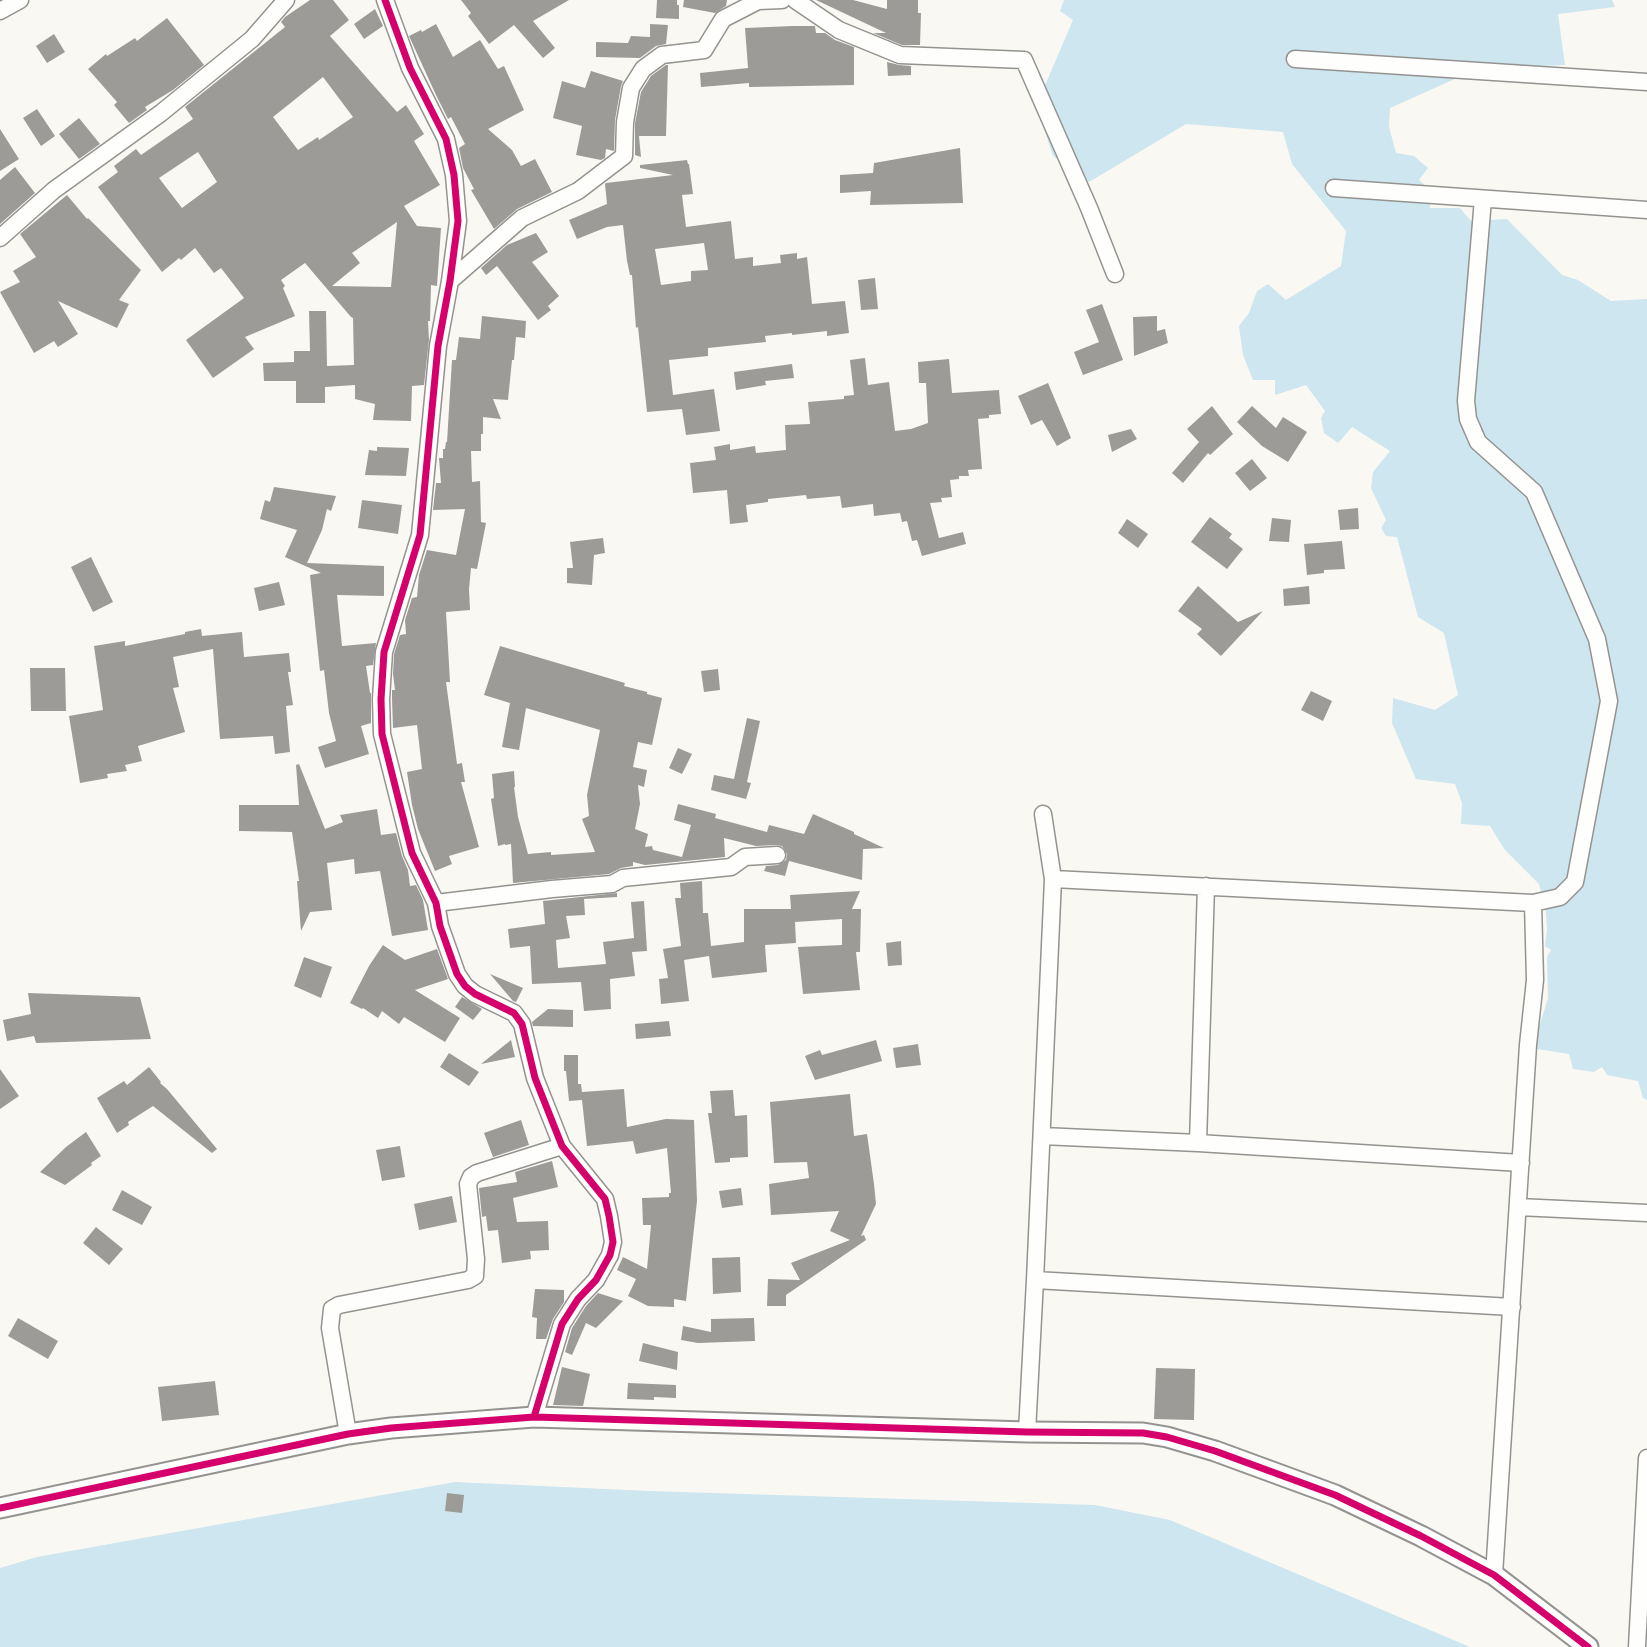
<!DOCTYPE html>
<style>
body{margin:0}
canvas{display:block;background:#faf8f2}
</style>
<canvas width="1647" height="1647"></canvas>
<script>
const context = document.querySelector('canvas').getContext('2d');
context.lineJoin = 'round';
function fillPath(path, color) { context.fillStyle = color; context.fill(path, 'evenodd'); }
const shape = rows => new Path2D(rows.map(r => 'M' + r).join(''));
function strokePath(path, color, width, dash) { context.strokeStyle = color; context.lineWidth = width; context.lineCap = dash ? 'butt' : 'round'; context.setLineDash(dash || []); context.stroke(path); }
const water = shape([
 [1064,0,1612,0,1615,7,1558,14,1565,65,1510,67,1466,74,1390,108,1389,127,1396,153,1414,156,1428,168,1419,180,1430,190,1430,208,1460,208,1471,221,1507,219,1562,275,1578,280,1611,301,1647,299,1647,1100,1643,1098,1638,1081,1607,1075,1602,1067,1594,1072,1573,1069,1569,1054,1537,1049,1538,1031,1548,998,1547,957,1551,950,1545,946,1547,930,1546,912,1539,884,1505,850,1490,826,1461,824,1462,803,1455,784,1416,779,1392,723,1393,698,1435,710,1458,695,1444,633,1418,617,1397,537,1386,536,1381,528,1386,520,1371,488,1373,472,1390,451,1352,427,1338,443,1324,433,1321,418,1325,411,1306,385,1275,395,1275,380,1253,380,1243,355,1239,326,1249,313,1257,291,1268,284,1286,300,1341,266,1346,231,1292,164,1283,132,1186,124,1089,182,1053,156,1042,122,1040,97,1073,20,1060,11],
 [455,1482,649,1491,1095,1505,1170,1520,1470,1647,0,1647,0,1568,37,1557]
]);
const building = shape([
 [310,0,333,0,349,20,330,36,397,112,406,105,424,134,414,141,440,185,404,206,417,226,441,228,437,286,431,285,430,321,428,321,429,340,424,385,412,386,411,421,373,420,375,404,355,399,355,385,325,387,325,403,296,403,296,381,264,381,263,363,294,362,294,351,310,351,309,311,326,311,327,366,354,365,353,318,351,317,305,263,281,280,285,286,283,288,295,316,245,337,254,349,213,378,186,340,244,298,221,268,214,273,195,248,181,260,179,258,162,272,98,187,118,172,114,166,136,149,141,155,193,119,185,107,285,27,281,22,285,17],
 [323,77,353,117,319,140,318,137,298,150,273,117],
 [198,152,217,182,182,208,159,178],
 [397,222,391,287,332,286,360,263,352,253],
 [461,0,569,0,533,21,555,48,543,58,514,25,489,44,468,16,471,13],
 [657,0,677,0,677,5,679,5,679,19,656,18],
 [684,0,727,0,726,6,715,13,683,7],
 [816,0,853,0,887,9,887,0,918,0,918,13,921,13,920,45,902,45,873,33,886,33],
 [375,9,383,26,364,39,354,24],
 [167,18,204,65,173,90,145,107,147,110,129,123,114,105,117,102,88,69,106,54,107,56,135,38,137,41],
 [436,24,453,57,480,40,498,69,504,66,524,110,488,129,512,150,521,166,535,159,552,192,517,209,494,229,471,190,474,189,463,168,459,148,465,144,451,117,448,119,436,95,409,36,421,30,422,32],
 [650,24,668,25,666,44,656,46,640,58,596,57,596,42,628,43,631,36,650,37],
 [793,26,815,26,816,33,825,33,835,40,854,47,854,85,749,87,749,83,701,87,700,73,748,68,745,28],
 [54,34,65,52,47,63,36,46],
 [887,62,899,65,911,66,911,75,888,76],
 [666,65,668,65,666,136,639,136,641,157,635,155,635,123,641,92,651,76],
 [591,71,623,81,621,86,615,120,614,151,606,149,605,158,601,160,576,155,582,126,553,118,562,81,585,88],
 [37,109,55,136,41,146,23,118],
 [79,118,100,144,79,159,59,134],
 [0,129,19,159,0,171],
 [960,148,963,203,870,205,871,191,840,193,840,175,873,173,874,163],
 [687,160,688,164,689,164,693,194,682,195,686,227,731,221,735,259,753,257,753,266,781,263,780,255,797,253,797,259,807,257,812,304,845,301,849,333,827,336,827,331,792,335,792,333,765,336,766,342,708,348,708,356,669,360,673,395,714,389,720,431,686,435,682,409,647,412,638,327,636,328,632,275,630,275,627,261,623,225,607,227,577,239,569,220,607,204,605,184,606,183,673,175,640,168,640,165],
 [704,243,708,270,691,271,691,281,661,285,655,249],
 [15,167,35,193,0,224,0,180],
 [67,195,87,219,88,218,141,270,119,300,129,304,117,328,58,301,78,334,58,347,54,341,34,353,0,292,20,282,13,271,36,257,20,234],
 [536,233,548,252,532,262,559,296,548,306,551,310,538,320,497,266,486,275,481,268,507,245],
 [875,278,878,309,861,310,858,280],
 [1102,304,1123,360,1083,375,1074,352,1099,342,1086,310],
 [482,316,526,321,525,338,516,337,514,360,512,360,508,400,493,399,501,419,483,417,483,434,481,434,481,451,471,451,472,482,480,481,481,522,486,523,477,569,471,568,469,589,470,610,446,612,450,682,446,682,457,764,462,763,465,782,461,782,479,847,449,856,452,864,435,871,418,829,412,805,407,772,422,769,417,725,393,728,392,699,392,690,395,690,393,674,394,654,400,635,406,634,405,620,412,598,417,597,419,575,427,550,456,555,465,509,433,510,436,483,441,483,439,458,443,458,443,449,445,449,446,442,447,442,452,360,456,360,459,337,480,339],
 [1157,316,1157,331,1165,329,1168,343,1134,356,1133,317],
 [865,358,868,385,889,382,895,431,911,429,928,423,926,383,919,383,918,362,949,359,952,393,999,390,1001,414,989,415,989,418,978,419,982,469,968,470,969,476,959,476,959,479,950,480,952,497,941,498,942,502,930,503,939,538,963,532,966,544,922,556,917,540,912,541,907,521,902,522,900,513,874,516,873,504,842,508,840,496,807,499,806,495,768,499,768,502,746,505,748,522,730,524,727,490,693,493,690,463,716,460,714,447,730,444,730,450,755,446,756,453,786,450,785,425,810,424,808,402,844,399,844,396,854,395,850,360],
 [792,364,794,378,765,381,766,385,736,390,734,372],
 [1048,383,1071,438,1057,446,1042,420,1031,425,1018,396],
 [1212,406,1233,434,1210,455,1208,453,1183,483,1172,473,1199,442,1187,429],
 [1252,406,1276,428,1283,417,1307,432,1288,462,1262,446,1237,422],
 [1131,429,1137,439,1112,452,1108,435],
 [377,447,409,448,406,476,365,475,369,450,377,451],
 [1252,459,1267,478,1250,491,1235,473],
 [274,487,336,496,331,511,327,509,322,530,307,563,384,566,384,596,337,595,342,646,376,643,373,665,366,666,370,693,371,693,371,723,361,726,369,754,325,768,318,747,336,741,329,713,324,670,320,671,310,575,321,573,285,557,297,530,260,519,265,500,270,502],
 [362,500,402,505,398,534,358,528],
 [1358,508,1359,529,1340,530,1338,510],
 [1210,517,1232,534,1229,538,1243,549,1227,569,1191,542],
 [1272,518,1291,520,1289,542,1269,541],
 [1127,519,1148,534,1138,548,1118,533],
 [603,538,605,553,594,555,592,585,567,583,567,568,573,568,570,542],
 [1342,541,1345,569,1324,570,1324,573,1307,575,1304,544],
 [91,557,113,602,93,612,71,567],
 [279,582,285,605,259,611,254,588],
 [1198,586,1238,622,1263,611,1221,656,1197,634,1202,629,1178,611],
 [1309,586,1310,604,1284,606,1283,589],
 [201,629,202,636,242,632,244,657,289,653,291,672,288,672,293,705,286,706,290,752,275,754,273,736,220,739,213,649,173,657,179,687,173,688,185,732,138,746,142,761,125,765,127,771,107,774,108,778,80,783,69,716,103,710,94,646,125,641,125,646,185,634,185,632],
 [500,646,625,683,624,686,647,692,647,694,662,698,652,745,638,742,633,767,647,770,644,787,638,785,640,804,635,829,648,834,645,847,652,846,653,850,682,857,691,825,674,820,678,804,716,814,715,818,767,832,769,825,804,834,813,814,854,832,854,834,884,848,863,849,862,880,789,861,785,876,764,871,766,866,778,865,786,860,787,854,782,846,776,845,756,846,724,838,725,857,645,865,633,862,633,866,621,868,609,874,513,883,511,844,505,845,505,844,498,846,491,799,494,798,492,774,514,771,515,787,514,787,518,817,528,854,551,852,551,855,595,852,582,819,589,816,587,795,600,730,526,708,519,750,502,747,510,703,484,695],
 [30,668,65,668,66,711,31,711],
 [718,669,720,690,704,692,701,671],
 [1311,691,1332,701,1323,721,1301,710],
 [747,718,760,721,747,782,751,783,746,799,711,790,714,775,734,779],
 [678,748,692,754,682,774,669,768],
 [299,764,325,829,343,822,340,815,377,809,381,835,396,833,402,856,408,870,410,886,416,885,423,900,428,930,392,936,380,871,355,874,354,859,327,863,332,910,310,912,301,931,297,881,299,881,292,832,239,831,239,805,299,805,296,765],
 [702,881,703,913,708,913,711,946,744,942,744,909,791,909,790,895,860,891,852,909,861,909,860,952,856,952,860,990,803,994,798,947,842,945,842,919,795,922,796,943,765,945,767,972,712,978,709,956,684,960,689,1001,661,1004,659,979,668,978,663,949,681,946,675,898,681,898,680,883],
 [617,893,617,897,584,899,585,915,566,916,570,938,556,940,558,968,606,964,603,942,634,938,631,902,644,901,647,951,632,952,635,976,610,979,611,1009,584,1011,581,982,532,984,530,946,510,948,508,929,545,924,543,901],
 [901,941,902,965,888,966,886,943],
 [383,945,405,960,437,949,448,979,415,990,460,1018,445,1042,404,1017,399,1024,382,1011,378,1018,363,1008,362,1009,350,1003,369,966],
 [304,957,332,967,321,998,294,986],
 [490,974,523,988,516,1002,513,1001],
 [28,993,140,997,151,1039,36,1043,34,1036,7,1041,3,1020,31,1014],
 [462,997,482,1009,473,1020,455,1007],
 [548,1009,573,1010,573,1027,533,1026,532,1022],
 [669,1021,671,1036,636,1039,635,1024],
 [511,1040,515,1057,481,1064],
 [876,1040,882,1061,815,1080,805,1056,820,1050,822,1055],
 [918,1044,921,1065,896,1068,893,1048],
 [449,1053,479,1072,469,1086,440,1067],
 [564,1055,578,1055,578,1084,581,1084,582,1092,624,1089,627,1127,666,1119,694,1120,697,1201,686,1301,674,1299,674,1307,648,1306,628,1296,636,1279,617,1270,623,1257,647,1269,651,1225,643,1225,642,1198,669,1197,669,1193,671,1193,667,1148,636,1154,633,1141,587,1146,582,1100,569,1101,566,1071,564,1071],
 [149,1067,161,1082,160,1083,167,1089,217,1149,212,1153,153,1106,128,1122,129,1125,117,1133,97,1098,124,1081,127,1085],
 [0,1069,19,1096,0,1109],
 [733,1090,735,1116,747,1115,748,1157,730,1158,730,1162,715,1163,708,1113,712,1113,710,1091],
 [850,1094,854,1136,867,1134,874,1184,876,1204,861,1236,864,1235,866,1240,786,1295,786,1306,767,1306,768,1279,800,1280,791,1263,850,1240,830,1231,839,1211,771,1215,769,1184,809,1178,807,1162,774,1163,770,1102],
 [521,1120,529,1145,493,1157,484,1133],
 [86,1132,101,1156,91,1163,92,1165,65,1185,40,1172,66,1147],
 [400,1146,405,1177,382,1181,376,1150],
 [552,1161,558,1187,513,1198,517,1222,548,1221,549,1250,530,1251,531,1259,502,1263,498,1230,488,1231,486,1216,482,1217,479,1188,517,1182,515,1172],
 [741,1188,743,1205,722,1208,719,1191],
 [122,1190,152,1207,142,1225,112,1210],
 [452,1196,457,1222,419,1230,414,1204],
 [96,1227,123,1249,109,1265,83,1243],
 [740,1257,741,1292,713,1294,712,1258],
 [535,1289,564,1290,564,1302,553,1319,546,1339,536,1339,537,1318,532,1317],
 [598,1293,623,1301,596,1328,586,1323,572,1355,565,1352,572,1328,586,1306],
 [18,1318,58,1341,48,1359,8,1336],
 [754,1318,755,1341,698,1343,681,1340,683,1326,711,1332,711,1319],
 [643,1343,678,1352,677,1370,639,1361],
 [562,1367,590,1374,583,1406,553,1405],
 [1156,1368,1195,1369,1194,1420,1154,1419],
 [215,1381,219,1415,162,1421,158,1387],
 [628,1383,676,1385,676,1398,654,1397,654,1400,627,1399],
 [447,1493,464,1495,462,1513,445,1511]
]);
const minor = shape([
 [385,0,410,68,446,139,454,175,458,221,450,281,438,346,420,535,384,652,381,699,382,734,412,853,436,903,440,926,457,974,465,986,475,994,514,1013,522,1024,535,1078,562,1146,605,1199,609,1216,613,1242,610,1255,596,1280,578,1299,562,1324,534,1417],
 [795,0,839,30,900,55,1024,60,1089,208,1115,274],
 [0,11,20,0],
 [1295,59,1647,82],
 [1334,188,1647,210],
 [0,238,54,190,161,113,252,39,286,0],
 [450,281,522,218,578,191,624,156,625,122,631,88,643,69,662,55,704,50,723,19,758,1,782,0],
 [1053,879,1533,903,1560,897,1575,882,1609,701,1597,639,1534,492,1478,442,1468,419,1466,401,1483,199],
 [436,903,552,889,612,884,623,878,731,867,745,857,777,855],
 [1042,1136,1198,1143,1521,1163],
 [1198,1143,1206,886],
 [1518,1207,1647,1213],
 [1035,1280,1512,1307],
 [1027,1432,1035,1280,1053,879,1043,814],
 [348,1434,330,1328,332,1309,339,1305,468,1280,475,1276,476,1259,468,1184,471,1177,477,1173,562,1146],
 [1494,1575,1528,1045,1535,980,1533,903],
 [1637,1647,1647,1458]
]);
const tertiary = shape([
 [0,1508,348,1434,391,1428,534,1417,1027,1432,1143,1433,1167,1437,1215,1451,1335,1495,1421,1536,1494,1575,1588,1647]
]);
const cycleway = shape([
 [385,0,410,68,446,139,454,175,458,221,450,281,438,346,420,535,384,652,381,699,382,734,412,853,436,903,440,926,457,974,465,986,475,994,514,1013,522,1024,535,1078,562,1146,605,1199,609,1216,613,1242,610,1255,596,1280,578,1299,562,1324,534,1417],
 [0,1508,348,1434,391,1428,534,1417,1027,1432,1143,1433,1167,1437,1215,1451,1335,1495,1421,1536,1494,1575,1588,1647]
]);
fillPath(water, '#cde6ef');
fillPath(building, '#9d9b98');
strokePath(minor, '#949390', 19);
strokePath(tertiary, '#949390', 23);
strokePath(minor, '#fefefd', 16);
strokePath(tertiary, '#fefefd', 19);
strokePath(cycleway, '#d6006c', 7);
</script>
